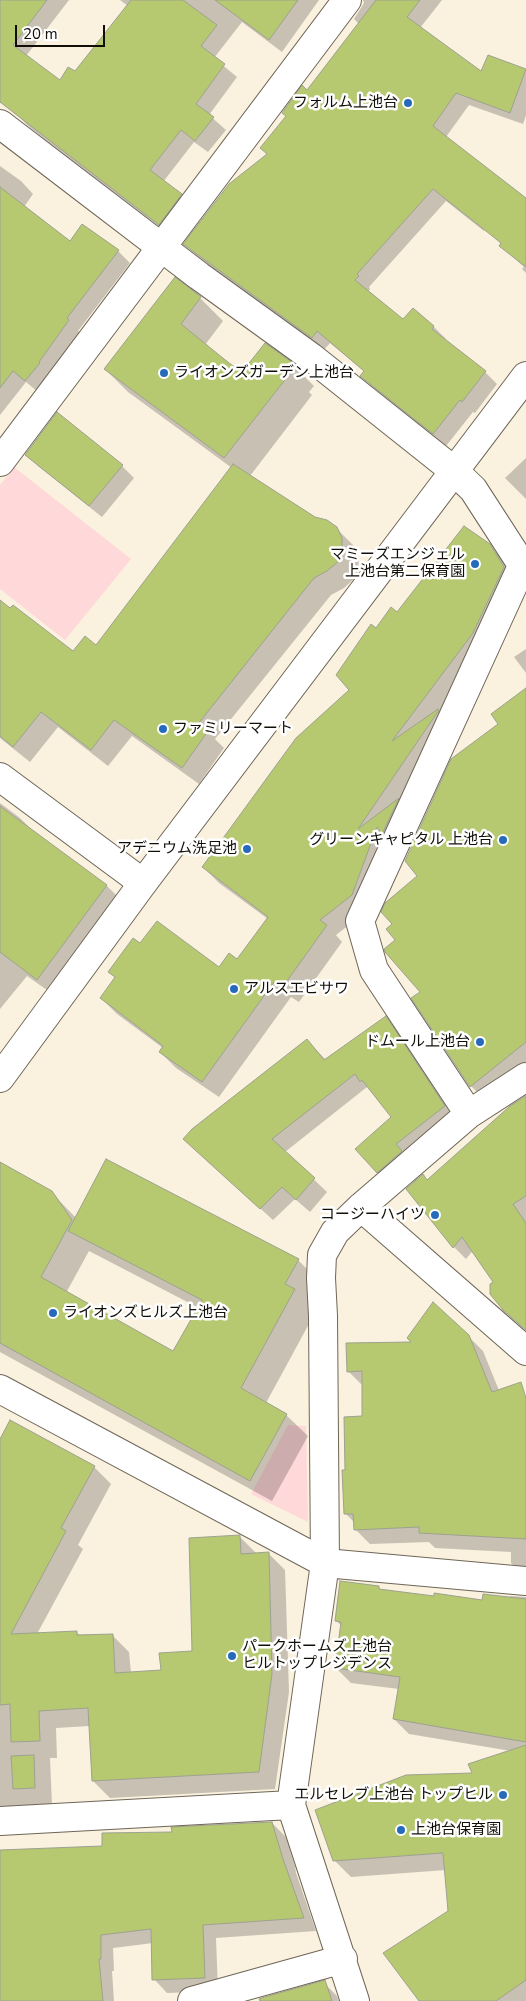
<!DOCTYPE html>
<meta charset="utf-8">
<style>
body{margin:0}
#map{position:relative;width:526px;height:2001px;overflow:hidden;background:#faf1df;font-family:"Nunito Sans",sans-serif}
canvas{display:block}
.scale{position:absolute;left:15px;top:25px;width:90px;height:22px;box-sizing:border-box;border:2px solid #110e08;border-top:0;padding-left:6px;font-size:15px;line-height:18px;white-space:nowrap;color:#110e08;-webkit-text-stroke:4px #fff;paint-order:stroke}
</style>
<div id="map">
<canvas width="526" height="2001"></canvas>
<div class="scale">20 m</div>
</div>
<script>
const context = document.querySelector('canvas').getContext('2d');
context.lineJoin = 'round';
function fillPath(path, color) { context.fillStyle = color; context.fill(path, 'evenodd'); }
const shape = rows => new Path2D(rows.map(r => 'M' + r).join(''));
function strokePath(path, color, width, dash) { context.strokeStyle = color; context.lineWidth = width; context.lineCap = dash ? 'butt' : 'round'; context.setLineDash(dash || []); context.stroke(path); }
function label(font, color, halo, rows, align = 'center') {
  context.font = font + ' "Nunito Sans","Noto Sans JP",sans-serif'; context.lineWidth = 5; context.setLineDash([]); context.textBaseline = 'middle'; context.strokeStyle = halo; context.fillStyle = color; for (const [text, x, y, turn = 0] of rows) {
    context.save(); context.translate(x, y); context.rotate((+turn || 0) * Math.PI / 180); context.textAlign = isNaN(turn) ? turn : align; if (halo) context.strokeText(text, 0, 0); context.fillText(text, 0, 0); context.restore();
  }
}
const green = shape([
 [14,467,131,559,65,640,0,589,0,485],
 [288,1425,306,1426,308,1522,251,1494]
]);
const shadow = shape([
 [0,0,69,0,26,56,60,82,76,73,128,6,120,0,319,0,282,52,242,22,214,58,237,77,209,115,226,130,208,152,194,142,163,182,193,207,172,236,56,149,27,125,0,96],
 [363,0,442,0,420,28,482,73,526,70,526,115,523,124,469,105,446,137,501,183,484,231,446,201,369,287,370,289,368,292,403,321,413,310,434,327,446,339,445,341,485,372,497,384,475,413,473,412,446,446,374,388,362,376,365,372,330,343,324,350,197,256,185,244,268,155,307,91,359,24,354,19,364,3],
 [0,166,21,181,33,194,24,207,70,242,118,251,130,263,78,331,81,333,38,392,26,382,0,415],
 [526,200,526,273,522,269,524,267,501,246],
 [175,279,200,298,223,321,205,345,243,373,291,363,314,386,309,392,312,395,250,476,315,518,336,528,353,545,358,556,359,567,356,577,344,588,331,595,215,739,224,748,199,784,132,736,108,766,58,727,30,762,0,738,0,601,74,652,97,646,232,468,128,392,105,369],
 [27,455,122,466,134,478,102,517,38,466],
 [526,458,526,499,505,478],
 [489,545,505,562,520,584,367,911,336,935,342,942,299,1002,291,997,219,1097,176,1068,160,1052,163,1048,117,1014,101,998,116,978,110,972,140,945,220,969,238,961,268,919,219,883,203,867,351,690,376,630],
 [526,649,526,673,514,657],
 [526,689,526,1073,488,1103,471,1086,397,940,394,924,500,724],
 [0,803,20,818,36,834,107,886,123,902,54,995,27,976,0,1009],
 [386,1018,398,1031,457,1119,390,1185,377,1172,393,1117,367,1087,285,1152,327,1192,310,1212,295,1199,273,1220,197,1151,307,1040,326,1060],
 [526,1104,526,1309,479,1243,466,1259,454,1247,408,1189,428,1181],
 [0,1163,51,1192,76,1218,298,1260,320,1282,308,1303,316,1311,266,1403,286,1415,308,1436,272,1501,0,1352],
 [89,1251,199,1308,174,1352,66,1293],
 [468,1336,483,1351,509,1415,526,1420,526,1578,511,1563,511,1552,435,1548,429,1542,370,1544,355,1529,355,1523,345,1513,346,1471,363,1418,363,1386,348,1371,414,1343],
 [0,1442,94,1467,111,1484,78,1545,83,1549,37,1634,76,1632,81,1636,112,1635,129,1652,131,1673,162,1671,194,1652,240,1537,257,1554,268,1553,285,1570,289,1692,275,1789,110,1798,93,1781,90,1726,56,1728,57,1758,50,1758,52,1805,0,1809],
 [379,1588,382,1591,483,1602,510,1598,510,1596,526,1597,526,1809,511,1751,409,1734,394,1719,399,1689,351,1683,336,1668,342,1626,336,1621],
 [317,1810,526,1868,526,2001,420,2001,450,1911,446,1870,351,1877,334,1860],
 [272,1823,286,1837,295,1866,296,1873,316,1931,216,1938,218,1991,167,1993,154,1979,153,1943,113,1948,114,1971,112,1971,114,2001,0,2001,0,1851,104,1847,173,1833],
 [324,1983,337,1996,339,2001,261,2001]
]);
const building = shape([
 [0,0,47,0,13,45,60,80,68,67,75,71,131,0,183,0,217,25,201,46,225,64,196,104,214,117,195,141,181,130,150,170,182,194,159,225,0,102,0,0],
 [215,0,298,0,269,40,215,0],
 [376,0,420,0,407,17,481,71,488,55,526,69,510,113,456,93,433,126,526,198,526,267,499,246,501,243,433,189,357,274,359,276,355,280,403,319,413,308,434,326,432,329,486,371,462,402,460,400,433,434,360,376,364,371,317,331,312,338,183,244,229,184,267,154,260,148,286,116,282,113,302,85,307,90,376,0],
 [0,187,70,241,82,224,119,250,67,318,69,320,39,362,40,363,25,381,13,371,0,388,0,187],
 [175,277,201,297,181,324,229,363,242,372,265,343,292,362,287,369,291,372,224,458,104,369,175,277],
 [57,412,123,465,89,506,25,455,57,412],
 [233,464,315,517,327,520,337,527,342,538,342,550,340,560,327,571,314,578,198,724,208,731,182,768,114,720,91,750,41,712,13,747,0,736,0,600,10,608,13,605,73,651,85,636,96,645,233,464],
 [464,526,490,544,504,567,473,633,392,741,438,709,439,710,358,829,399,798,382,834,377,827,352,895,320,920,327,925,282,988,274,982,202,1082,159,1052,163,1046,100,998,115,977,108,972,133,938,140,943,157,921,219,967,229,953,237,959,268,917,202,867,296,738,349,690,336,675,371,624,376,628,391,607,397,612,464,526],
 [526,688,526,1042,470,1087,411,998,420,992,385,952,384,949,395,940,386,929,392,924,381,912,385,903,417,876,405,861,451,759,498,724,491,714,526,688],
 [0,806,107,885,37,980,0,952,0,806],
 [386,1016,445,1106,396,1144,402,1151,377,1173,355,1149,391,1117,362,1080,360,1082,355,1074,272,1139,315,1178,296,1200,282,1187,260,1209,183,1139,192,1129,307,1039,324,1060,386,1016],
 [526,1096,526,1196,513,1204,526,1223,526,1330,503,1310,490,1294,490,1284,493,1282,462,1237,453,1248,406,1189,423,1174,427,1180,510,1106,526,1096],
 [106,1159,299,1259,285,1284,295,1289,241,1388,287,1414,250,1481,0,1343,0,1162,52,1191,72,1220,41,1277,173,1351,202,1300,68,1231,106,1159],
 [433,1302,469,1335,492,1392,521,1382,526,1398,526,1539,419,1533,419,1527,354,1530,353,1514,344,1514,342,1470,345,1470,344,1417,362,1416,362,1371,347,1372,346,1343,411,1342,407,1338,433,1302],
 [10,1420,95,1466,61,1528,66,1531,11,1634,77,1631,77,1635,113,1634,115,1673,161,1670,159,1653,192,1651,189,1538,240,1535,241,1554,269,1552,272,1674,259,1772,92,1781,88,1708,39,1711,40,1741,11,1742,10,1704,0,1705,0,1439,10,1420],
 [340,1581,379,1586,379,1589,434,1596,434,1593,482,1600,483,1594,526,1599,526,1742,393,1719,400,1677,335,1668,341,1622,335,1621,340,1581],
 [526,1745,526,1980,496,2001,419,2001,383,1953,448,1911,443,1853,333,1861,315,1810,406,1775,472,1773,468,1764,526,1745],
 [34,1755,35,1788,13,1789,11,1756,34,1755],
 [272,1822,283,1859,304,1918,203,1925,205,1978,152,1980,151,1929,101,1935,101,1959,99,1959,103,2001,0,2001,0,1850,102,1846,102,1833,172,1832,171,1827,272,1822],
 [325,1980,332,2001,260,2001,259,1999,265,1997,325,1980]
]);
const minor = shape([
 [0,124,199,276,311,357,453,470,473,489,526,571],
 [0,462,347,0],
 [0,777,143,883],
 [0,1078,143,883,526,376],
 [469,1114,374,970,360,921,522,566],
 [361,1207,526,1351],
 [0,1389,325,1563,526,1581],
 [0,1821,291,1805],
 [192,2001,343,1959],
 [355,2001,291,1805,325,1563,323,1316,321,1278,322,1255,335,1232,361,1207,469,1114,526,1077]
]);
const markers = [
 [408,103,5,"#266abb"],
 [164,373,5,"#266abb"],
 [475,564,5,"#266abb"],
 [163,729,5,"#266abb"],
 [503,840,5,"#266abb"],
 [247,849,5,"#266abb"],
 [234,989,5,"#266abb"],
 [480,1042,5,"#266abb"],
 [435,1215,5,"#266abb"],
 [53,1313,5,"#266abb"],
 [232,1656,5,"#266abb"],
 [503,1795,5,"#266abb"],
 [401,1830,5,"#266abb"]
];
const poiNames = [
 ["フォルム上池台",398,103],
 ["ライオンズガーデン上池台",174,373,"left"],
 ["マミーズエンジェル",465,555],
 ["上池台第二保育園",465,572],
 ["ファミリーマート",173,729,"left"],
 ["グリーンキャピタル 上池台",493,840],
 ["アデニウム洗足池",237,849],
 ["アルスエビサワ",244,989,"left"],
 ["ドムール上池台",470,1042],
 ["コージーハイツ",425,1215],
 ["ライオンズヒルズ上池台",63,1313,"left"],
 ["パークホームズ上池台",242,1647,"left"],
 ["ヒルトップレジデンス",242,1664,"left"],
 ["エルセレブ上池台 トップヒル",493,1795],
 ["上池台保育園",411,1830,"left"]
];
fillPath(green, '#ffd8d9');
fillPath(shadow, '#0003');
fillPath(building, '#b6c870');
strokePath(building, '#9da18f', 1);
strokePath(minor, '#6e6657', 30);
strokePath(minor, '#fff', 28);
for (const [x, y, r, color] of markers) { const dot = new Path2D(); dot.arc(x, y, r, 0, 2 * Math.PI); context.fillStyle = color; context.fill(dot); strokePath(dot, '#fff', 2); }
label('15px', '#110e08', '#fff', poiNames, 'right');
</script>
